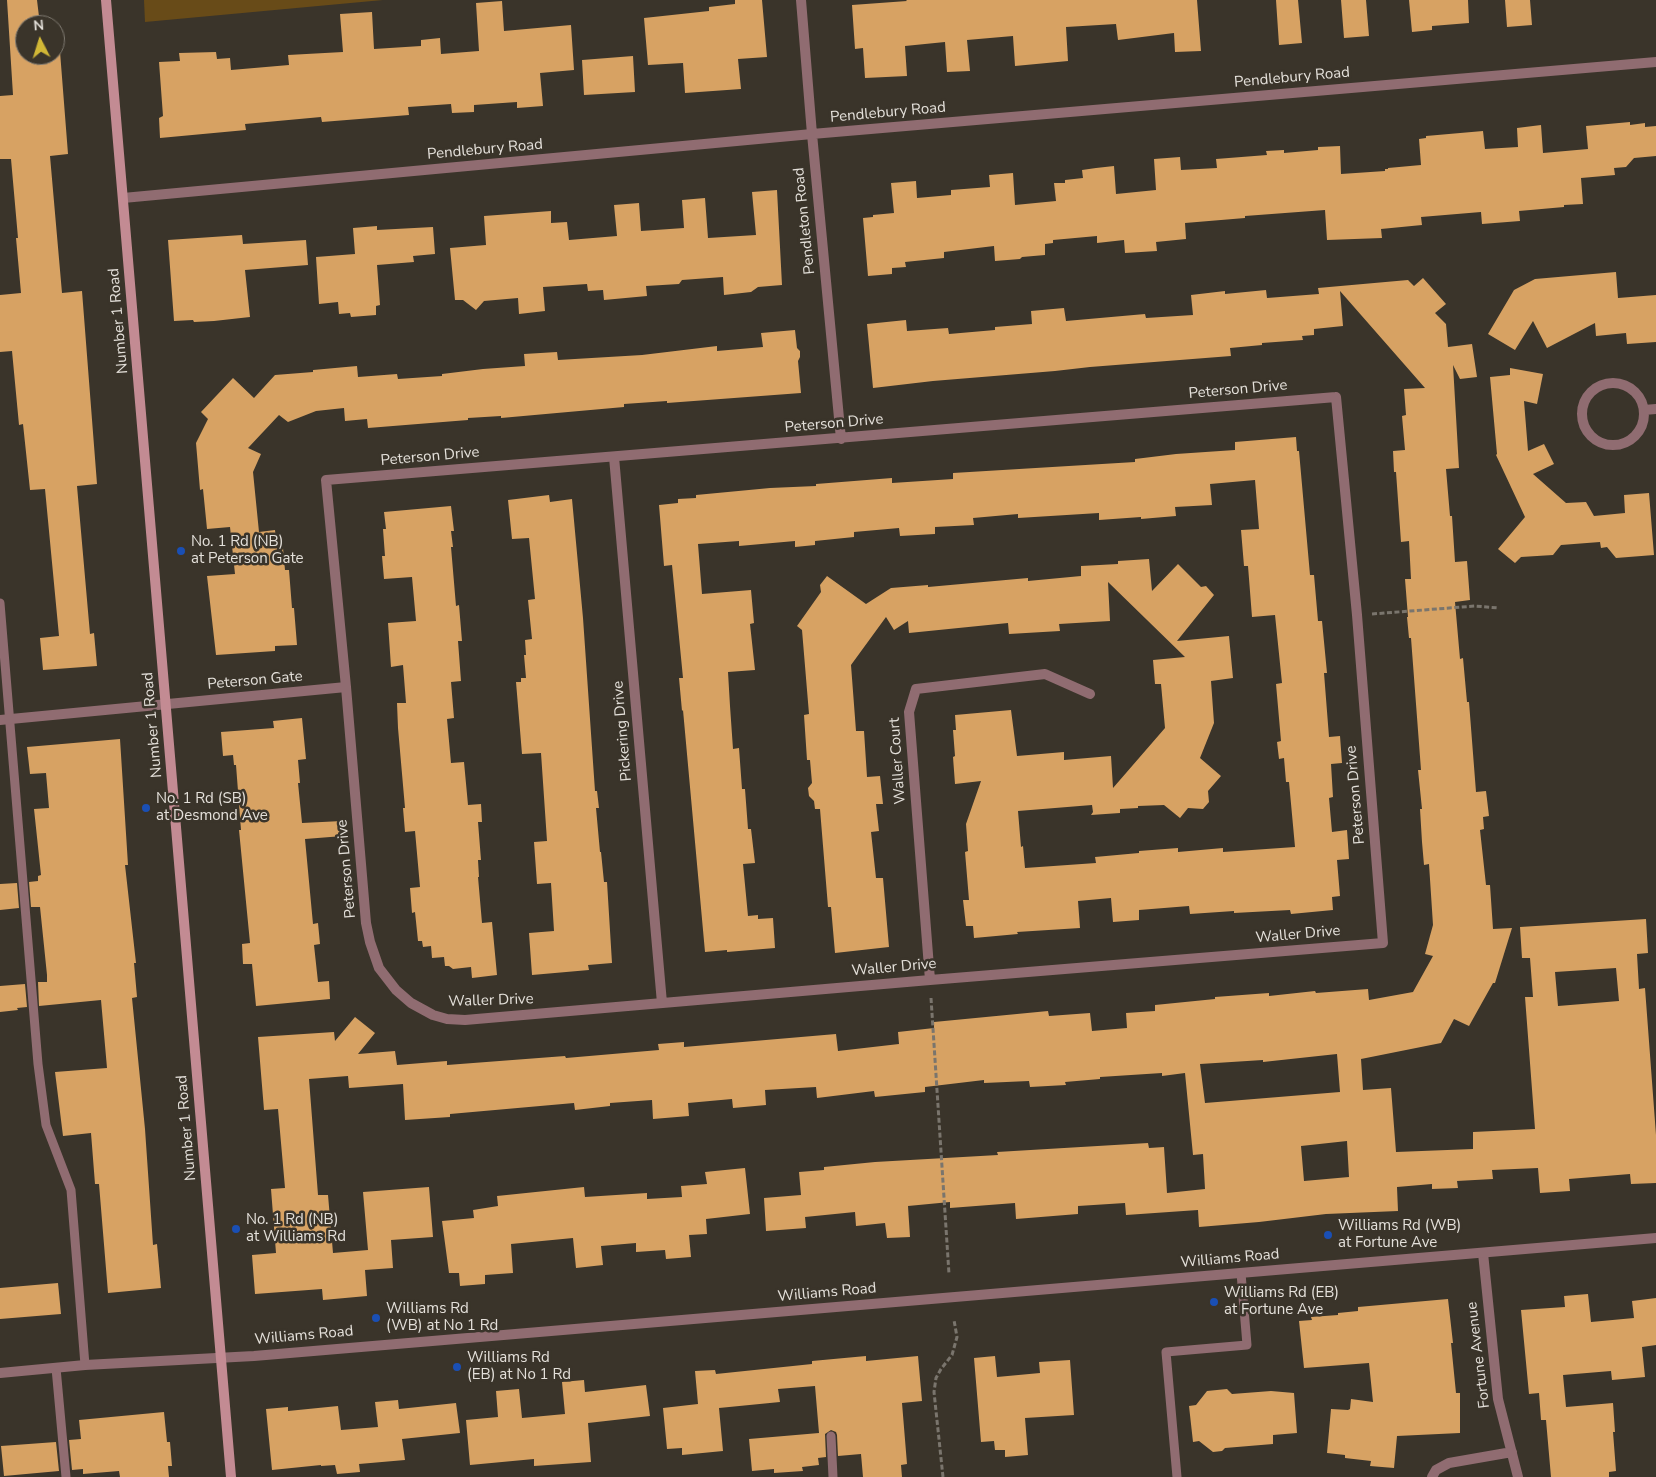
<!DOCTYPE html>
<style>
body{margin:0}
#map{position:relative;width:1656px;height:1477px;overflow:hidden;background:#3a342a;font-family:"Nunito Sans",sans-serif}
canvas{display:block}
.north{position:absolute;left:15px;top:15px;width:50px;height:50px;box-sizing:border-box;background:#3a342a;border:1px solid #7e7970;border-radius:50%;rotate:355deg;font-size:14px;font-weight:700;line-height:20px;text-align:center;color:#e4e0da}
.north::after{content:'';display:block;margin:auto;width:18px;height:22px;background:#d1b736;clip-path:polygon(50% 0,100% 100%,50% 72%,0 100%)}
</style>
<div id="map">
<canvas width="1656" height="1477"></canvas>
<div class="north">N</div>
</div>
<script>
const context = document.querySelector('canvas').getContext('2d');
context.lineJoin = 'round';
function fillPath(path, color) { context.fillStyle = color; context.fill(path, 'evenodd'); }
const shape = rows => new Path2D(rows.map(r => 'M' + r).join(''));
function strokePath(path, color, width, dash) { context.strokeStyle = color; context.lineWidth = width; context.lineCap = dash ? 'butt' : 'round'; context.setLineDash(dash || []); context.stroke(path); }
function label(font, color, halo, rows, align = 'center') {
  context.font = font + ' "Nunito Sans",sans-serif'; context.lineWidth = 5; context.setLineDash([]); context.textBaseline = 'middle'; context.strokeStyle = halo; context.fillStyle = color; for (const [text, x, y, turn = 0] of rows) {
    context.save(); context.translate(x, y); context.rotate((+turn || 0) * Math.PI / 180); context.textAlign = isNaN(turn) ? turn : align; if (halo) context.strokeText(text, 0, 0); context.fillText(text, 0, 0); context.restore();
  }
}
const green = shape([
 [144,0,383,0,145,22]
]);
const building = shape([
 [7,0,37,0,40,25,25,25,25,55,55,55,55,26,58,26,68,154,50,156,62,293,82,291,97,484,77,486,90,634,94,633,97,666,43,670,40,638,59,636,45,489,30,490,23,424,19,425,12,351,0,352,0,295,21,293,16,238,18,238,11,159,0,159,0,96,13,95],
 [735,0,762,0,767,57,738,59,741,89,685,93,683,63,648,65,644,18,709,11,709,7,735,4],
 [906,0,1197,0,1201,51,1175,52,1174,33,1118,40,1116,24,1066,27,1068,61,1015,66,1013,36,967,40,970,71,947,72,945,42,905,46,907,76,865,78,863,48,855,49,852,5,907,1],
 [1276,0,1298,0,1302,43,1279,45],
 [1341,0,1366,0,1369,36,1344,38],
 [1409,0,1468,0,1469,23,1432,26,1432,30,1412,32],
 [1505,0,1530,0,1532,25,1507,27],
 [502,1,504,31,571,25,574,70,540,73,543,106,517,108,517,102,474,105,474,112,452,113,451,104,408,107,409,115,322,122,321,117,245,124,246,130,160,138,159,118,163,116,159,62,180,61,179,53,216,52,217,59,230,58,231,70,289,65,288,55,343,52,340,14,372,12,374,49,421,46,421,40,440,38,441,54,479,51,476,3],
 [633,56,635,92,584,95,582,60],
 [1630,122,1630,125,1645,123,1645,127,1656,126,1656,156,1634,158,1626,167,1614,168,1615,175,1581,178,1583,204,1564,205,1564,207,1519,211,1520,221,1482,224,1481,212,1421,217,1422,225,1381,229,1382,238,1327,240,1325,210,1245,216,1245,218,1185,223,1186,239,1156,242,1157,251,1125,253,1124,240,1097,243,1097,236,1053,240,1053,243,1045,244,1045,255,1022,257,1020,259,995,261,994,246,944,252,944,258,905,262,906,267,892,268,892,274,868,276,863,218,873,217,873,215,894,213,891,183,916,181,917,198,951,195,951,190,990,187,989,175,1013,173,1015,205,1056,201,1054,183,1065,183,1065,180,1083,178,1082,170,1096,168,1114,166,1116,194,1156,190,1154,159,1180,157,1181,170,1217,168,1216,159,1267,155,1266,151,1284,150,1284,153,1318,150,1318,147,1340,146,1341,174,1385,171,1385,169,1388,169,1388,168,1421,165,1419,139,1426,138,1426,136,1483,131,1485,149,1518,147,1517,128,1541,125,1543,153,1588,149,1586,126],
 [777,190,782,285,758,287,751,292,724,295,723,277,682,280,679,284,646,286,647,296,604,300,603,290,588,291,587,284,543,287,545,311,519,314,518,298,484,301,476,310,463,300,455,300,450,248,486,245,484,216,551,211,551,223,567,222,569,240,617,236,614,205,639,203,641,231,684,228,682,200,705,198,708,238,756,235,752,192],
 [377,226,377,230,433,227,435,254,413,256,414,262,377,265,380,305,376,306,376,315,351,317,350,313,339,314,338,302,319,304,316,257,355,254,353,228],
 [242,235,243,244,306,240,308,265,245,270,250,317,214,321,194,322,193,320,174,321,168,240],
 [1616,272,1618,298,1656,295,1656,342,1627,344,1626,333,1596,336,1595,323,1547,348,1533,321,1515,350,1488,334,1514,290,1535,279],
 [1423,278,1446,304,1435,313,1446,324,1448,347,1472,344,1477,377,1460,379,1453,365,1459,468,1446,469,1450,516,1452,516,1455,562,1467,561,1470,600,1455,602,1460,659,1463,658,1467,702,1469,702,1476,792,1486,791,1489,816,1483,817,1484,829,1480,830,1486,885,1490,885,1493,929,1512,928,1495,983,1493,983,1469,1026,1454,1019,1441,1043,1361,1059,1363,1090,1391,1088,1396,1152,1473,1149,1473,1132,1535,1129,1525,997,1533,997,1530,958,1522,958,1520,927,1646,919,1648,953,1637,954,1639,989,1645,988,1656,1135,1656,1183,1631,1184,1630,1174,1569,1179,1570,1191,1540,1193,1538,1168,1492,1170,1493,1179,1457,1181,1458,1188,1432,1189,1432,1184,1397,1187,1398,1211,1326,1214,1259,1222,1199,1227,1198,1210,1126,1215,1125,1203,1078,1206,1078,1214,1016,1219,1015,1203,950,1208,950,1202,908,1206,910,1237,887,1238,885,1223,856,1226,855,1212,805,1217,806,1228,766,1231,764,1198,801,1195,799,1172,824,1170,824,1167,875,1162,998,1155,997,1152,1148,1143,1149,1148,1164,1147,1167,1193,1205,1189,1203,1154,1193,1155,1185,1073,1162,1076,1162,1073,1100,1077,1100,1079,1065,1082,1066,1085,1030,1087,1029,1081,984,1083,984,1080,925,1087,925,1092,875,1097,874,1091,817,1098,816,1087,765,1090,766,1105,733,1108,732,1099,688,1103,689,1116,653,1119,652,1100,610,1103,610,1106,575,1110,574,1103,450,1114,450,1117,405,1120,403,1084,349,1088,348,1076,309,1079,318,1195,328,1195,333,1253,368,1250,363,1192,429,1187,433,1237,391,1240,393,1268,365,1270,367,1296,323,1300,322,1289,255,1294,252,1255,276,1253,271,1189,285,1188,278,1109,264,1110,258,1037,334,1032,335,1041,355,1017,375,1033,358,1054,395,1051,397,1065,447,1061,447,1065,565,1056,566,1058,659,1050,658,1044,684,1042,684,1047,836,1034,838,1051,899,1044,898,1032,934,1028,934,1022,1048,1011,1049,1016,1090,1013,1092,1031,1127,1028,1126,1013,1155,1011,1155,1005,1215,999,1215,997,1269,993,1269,996,1315,991,1316,993,1368,989,1369,1000,1413,992,1433,956,1425,954,1433,925,1429,864,1424,865,1422,842,1420,809,1422,809,1418,770,1421,770,1411,638,1409,638,1407,617,1408,617,1405,579,1411,579,1409,541,1401,542,1396,472,1394,472,1393,451,1405,450,1402,416,1406,415,1404,389,1425,388,1340,291,1343,326,1314,329,1314,335,1302,336,1303,340,1262,343,1262,345,1230,348,1231,356,1090,367,1055,371,933,381,873,388,867,324,906,320,907,331,948,328,949,334,995,330,995,327,1032,324,1031,311,1064,308,1066,321,1145,314,1146,318,1193,315,1191,295,1225,291,1225,294,1266,290,1267,298,1319,294,1318,288,1408,280,1414,286],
 [1616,968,1619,1001,1558,1006,1555,972],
 [1337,1054,1340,1092,1205,1103,1200,1064,1263,1060,1263,1062],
 [1347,1141,1349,1177,1304,1181,1301,1146],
 [795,330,797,348,800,351,800,357,798,361,801,393,667,403,667,401,624,404,624,407,501,418,501,416,468,418,468,420,368,428,367,419,345,421,344,408,316,411,288,422,279,415,248,448,261,454,253,472,259,532,275,530,277,549,283,548,285,570,289,570,292,608,294,608,297,645,275,646,275,651,216,655,207,576,235,574,230,527,207,529,203,489,200,490,196,443,208,419,201,412,233,378,254,398,275,375,313,372,313,370,357,366,358,377,397,374,398,379,442,376,442,374,483,369,525,366,524,354,557,352,558,360,642,355,717,346,717,351,763,347,761,333],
 [1510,368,1543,374,1537,404,1524,401,1528,451,1544,444,1554,464,1533,474,1566,503,1586,502,1594,516,1625,513,1624,495,1649,493,1654,555,1616,558,1607,547,1601,548,1600,542,1561,545,1553,555,1521,557,1515,563,1498,549,1525,517,1496,455,1497,454,1490,377,1510,375],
 [1296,437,1297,451,1299,451,1310,575,1314,575,1318,621,1322,621,1327,673,1324,673,1329,737,1340,736,1342,763,1331,764,1333,797,1329,798,1332,832,1347,830,1349,859,1337,860,1340,896,1332,897,1333,910,1291,914,1290,910,1234,913,1234,911,1190,914,1189,906,1139,910,1139,920,1113,922,1111,898,1078,901,1080,928,1017,932,1018,934,974,938,973,926,966,926,963,900,969,900,965,852,968,851,966,824,981,781,955,784,953,757,955,756,953,730,956,730,955,715,1011,710,1017,756,1064,752,1064,760,1111,756,1113,788,1165,728,1161,684,1155,684,1153,660,1185,657,1108,582,1110,621,1059,624,1060,631,1009,634,1008,623,909,633,908,621,894,630,886,617,851,665,856,731,864,731,867,777,880,776,883,804,876,804,879,831,871,832,876,878,883,878,889,947,835,953,831,907,828,907,820,809,815,809,814,801,809,796,808,788,812,783,810,760,807,760,804,715,809,714,802,630,797,626,821,592,820,585,827,576,866,604,891,588,928,585,928,587,1028,578,1028,581,1081,576,1081,566,1118,564,1118,561,1149,559,1152,591,1178,564,1201,587,1206,586,1214,595,1177,641,1229,636,1233,678,1211,681,1214,723,1200,758,1221,776,1208,791,1209,802,1203,809,1188,808,1180,818,1164,805,1138,806,1138,808,1120,809,1120,813,1091,815,1093,812,1092,805,1018,811,1021,847,1023,846,1025,868,1096,863,1095,857,1139,853,1139,851,1178,848,1178,852,1223,848,1223,852,1295,847,1289,782,1286,782,1284,758,1279,759,1277,742,1281,741,1276,684,1282,683,1275,615,1252,617,1248,566,1244,566,1241,530,1259,529,1255,480,1210,484,1212,505,1175,507,1176,516,1141,519,1141,517,1099,520,1099,513,1018,518,1018,514,973,518,974,525,935,527,935,534,900,536,899,528,854,532,854,537,815,541,815,545,795,547,795,541,739,546,739,541,698,544,702,594,751,590,754,623,750,624,755,670,728,672,730,706,733,749,739,748,742,789,745,789,748,829,751,829,755,863,743,864,748,916,758,915,758,919,773,918,775,948,727,952,727,950,705,952,683,710,682,711,679,678,683,678,672,565,664,566,659,505,678,503,678,499,696,498,696,495,770,488,816,486,816,484,892,478,892,483,953,479,953,473,1135,462,1135,459,1176,454,1235,450,1235,442],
 [549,495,550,502,572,499,583,618,595,791,597,791,599,808,596,808,600,852,601,852,604,882,607,882,612,963,588,965,589,970,532,975,529,933,554,931,551,883,537,884,534,842,547,841,541,753,522,754,516,682,521,682,521,678,526,678,524,655,526,655,525,640,532,639,528,600,535,599,529,538,512,539,508,500],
 [451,506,454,531,451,531,453,547,451,547,456,606,459,605,462,641,458,641,461,681,451,682,454,718,447,719,451,763,464,762,468,805,481,804,482,822,478,822,481,860,478,860,479,877,478,877,482,923,492,922,497,975,472,978,471,967,453,969,449,966,445,966,444,957,432,958,431,946,423,947,422,941,418,941,415,912,412,913,410,888,420,887,415,831,405,832,403,808,405,808,398,728,397,703,406,703,403,665,391,667,388,623,416,621,412,577,384,579,382,556,385,556,383,529,386,529,384,512],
 [302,718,306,759,298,760,300,783,298,783,302,823,342,821,343,836,305,839,313,924,318,923,320,944,314,945,318,982,329,981,330,999,256,1006,252,964,243,964,242,944,250,943,239,830,241,830,236,765,234,765,233,755,223,756,221,732,274,728,273,721],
 [120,739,128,865,125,865,136,963,134,963,137,997,132,998,145,1129,153,1245,157,1244,161,1288,108,1293,99,1184,95,1184,91,1133,63,1136,55,1072,107,1068,101,1000,39,1006,38,982,47,982,47,975,40,907,31,907,29,882,38,881,38,876,41,875,34,809,49,808,46,773,30,774,27,747],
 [17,883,19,908,0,910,0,884],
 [25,984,27,1007,17,1008,18,1010,0,1012,0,986],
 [745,1168,750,1214,706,1219,707,1234,689,1235,691,1257,666,1259,665,1250,636,1252,636,1243,601,1246,603,1265,576,1268,573,1238,511,1244,513,1273,485,1275,485,1284,460,1286,459,1273,449,1273,442,1221,474,1218,473,1210,498,1206,497,1196,584,1187,585,1197,647,1193,647,1199,682,1197,681,1186,707,1184,705,1172],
 [58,1283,61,1314,0,1319,0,1288],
 [1588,1294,1591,1322,1634,1318,1632,1301,1656,1298,1656,1345,1642,1347,1645,1377,1612,1380,1611,1371,1563,1375,1566,1407,1613,1403,1615,1432,1613,1432,1616,1471,1609,1472,1609,1477,1551,1477,1546,1420,1541,1420,1539,1393,1529,1394,1521,1310,1565,1307,1564,1296],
 [1448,1299,1453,1343,1451,1343,1456,1393,1460,1393,1460,1433,1397,1436,1394,1468,1370,1466,1371,1461,1345,1458,1345,1455,1327,1453,1331,1409,1348,1410,1350,1409,1351,1399,1373,1402,1369,1363,1304,1368,1299,1321,1312,1320,1311,1317,1338,1315,1338,1313,1358,1311,1358,1307],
 [866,1356,866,1361,918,1356,922,1401,902,1403,907,1464,901,1465,902,1477,863,1477,861,1454,838,1456,837,1435,836,1432,831,1430,825,1434,826,1457,818,1458,819,1465,802,1467,803,1471,774,1473,774,1469,752,1471,749,1439,819,1433,815,1386,778,1389,780,1402,719,1408,723,1451,682,1455,682,1448,667,1449,663,1408,698,1404,695,1371,715,1370,716,1374,812,1364,812,1361],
 [995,1356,997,1377,1040,1373,1039,1362,1070,1360,1074,1415,1025,1418,1028,1455,1005,1457,1005,1450,995,1450,994,1441,981,1442,974,1358],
 [584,1380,585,1392,646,1385,650,1416,588,1423,591,1462,534,1466,534,1459,470,1465,466,1420,498,1417,496,1391,519,1389,522,1418,565,1414,562,1382],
 [1227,1389,1232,1394,1271,1391,1294,1393,1297,1433,1273,1435,1273,1444,1225,1448,1222,1451,1213,1452,1199,1441,1193,1442,1189,1406,1196,1405,1207,1391],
 [398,1400,399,1409,456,1403,460,1433,402,1439,405,1460,359,1464,360,1472,337,1474,335,1465,321,1466,321,1465,272,1470,266,1409,288,1407,288,1411,338,1406,341,1430,378,1427,375,1402],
 [164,1412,167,1442,170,1442,172,1466,168,1466,169,1477,120,1477,119,1471,83,1474,83,1469,72,1470,69,1440,81,1439,79,1420],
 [56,1442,59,1471,4,1476,1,1446]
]);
const path = shape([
 [1372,614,1475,606,1499,608],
 [931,998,949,1274],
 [943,1477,934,1392,936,1378,941,1369,952,1355,957,1337,954,1320]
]);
const service = shape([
 [0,603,38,1064,46,1125,71,1190,85,1365],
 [56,1368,66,1477],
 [831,1436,833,1477],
 [1177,1477,1166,1352,1247,1345,1241,1273]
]);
const minor = shape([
 [801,0,812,134,841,439],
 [123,198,812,134,1656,62],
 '1582 414a31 31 0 1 1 62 0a31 31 0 1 1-62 0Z',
 [1336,397,1357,615,1383,943,930,980,465,1020,447,1019,433,1015,411,1003,396,990,379,968,370,942,366,923,346,687,326,480,1336,397],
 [1644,410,1656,409],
 [614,457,662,1003],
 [0,720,346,687],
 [930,980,909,712,916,689,1045,674,1090,694],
 [1483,1253,1498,1399,1518,1477],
 [1432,1477,1436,1470,1449,1463,1512,1452]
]);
const tertiary = shape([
 [0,1373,85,1365,254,1356,1656,1238]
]);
const secondary = shape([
 [106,0,231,1477]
]);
const markers = [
 [181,551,5,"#1a4fb4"],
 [146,808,5,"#1a4fb4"],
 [236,1229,5,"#1a4fb4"],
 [1328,1235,5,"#1a4fb4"],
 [1214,1302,5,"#1a4fb4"],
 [376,1318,5,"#1a4fb4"],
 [457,1367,5,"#1a4fb4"]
];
const streetNames = [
 ["Pendlebury Road",1292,78,-5],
 ["Pendlebury Road",888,113,-5],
 ["Pendlebury Road",485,150,-5],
 ["Pendleton Road",805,221,-96],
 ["Number 1 Road",119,321,-95],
 ["Peterson Drive",1238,390,-5],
 ["Peterson Drive",834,424,-5],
 ["Peterson Drive",430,457,-5],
 ["Peterson Gate",255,681,-5],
 ["Number 1 Road",153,725,-95],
 ["Pickering Drive",623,731,-95],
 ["Waller Court",898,761,-94],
 ["Peterson Drive",1356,795,-95],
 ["Peterson Drive",347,869,-95],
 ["Waller Drive",1298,935,-5],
 ["Waller Drive",894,968,-5],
 ["Waller Drive",491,1001,-2],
 ["Number 1 Road",187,1128,-95],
 ["Williams Road",1230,1259,-5],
 ["Williams Road",827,1293,-5],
 ["Williams Road",304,1336,-5],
 ["Fortune Avenue",1479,1355,-97]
];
const poiNames = [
 ["No. 1 Rd (NB)",191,542],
 ["at Peterson Gate",191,559],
 ["No. 1 Rd (SB)",156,799],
 ["at Desmond Ave",156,816],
 ["No. 1 Rd (NB)",246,1220],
 ["at Williams Rd",246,1237],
 ["Williams Rd (WB)",1338,1226],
 ["at Fortune Ave",1338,1243],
 ["Williams Rd (EB)",1224,1293],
 ["at Fortune Ave",1224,1310],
 ["Williams Rd",386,1309],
 ["(WB) at No 1 Rd",386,1326],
 ["Williams Rd",467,1358],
 ["(EB) at No 1 Rd",467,1375]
];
fillPath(green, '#684b18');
fillPath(building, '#d7a263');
strokePath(path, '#7a756d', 3, [5, 2.5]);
strokePath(service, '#906c71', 9);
strokePath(minor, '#906c71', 10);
strokePath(tertiary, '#906c71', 10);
strokePath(secondary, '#c38b93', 10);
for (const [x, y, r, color] of markers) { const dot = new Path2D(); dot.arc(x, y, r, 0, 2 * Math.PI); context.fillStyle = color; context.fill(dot); strokePath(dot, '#3a342a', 2); }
label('15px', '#e4e0da', '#3a342a', streetNames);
label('15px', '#e4e0da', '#3a342a', poiNames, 'left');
</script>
